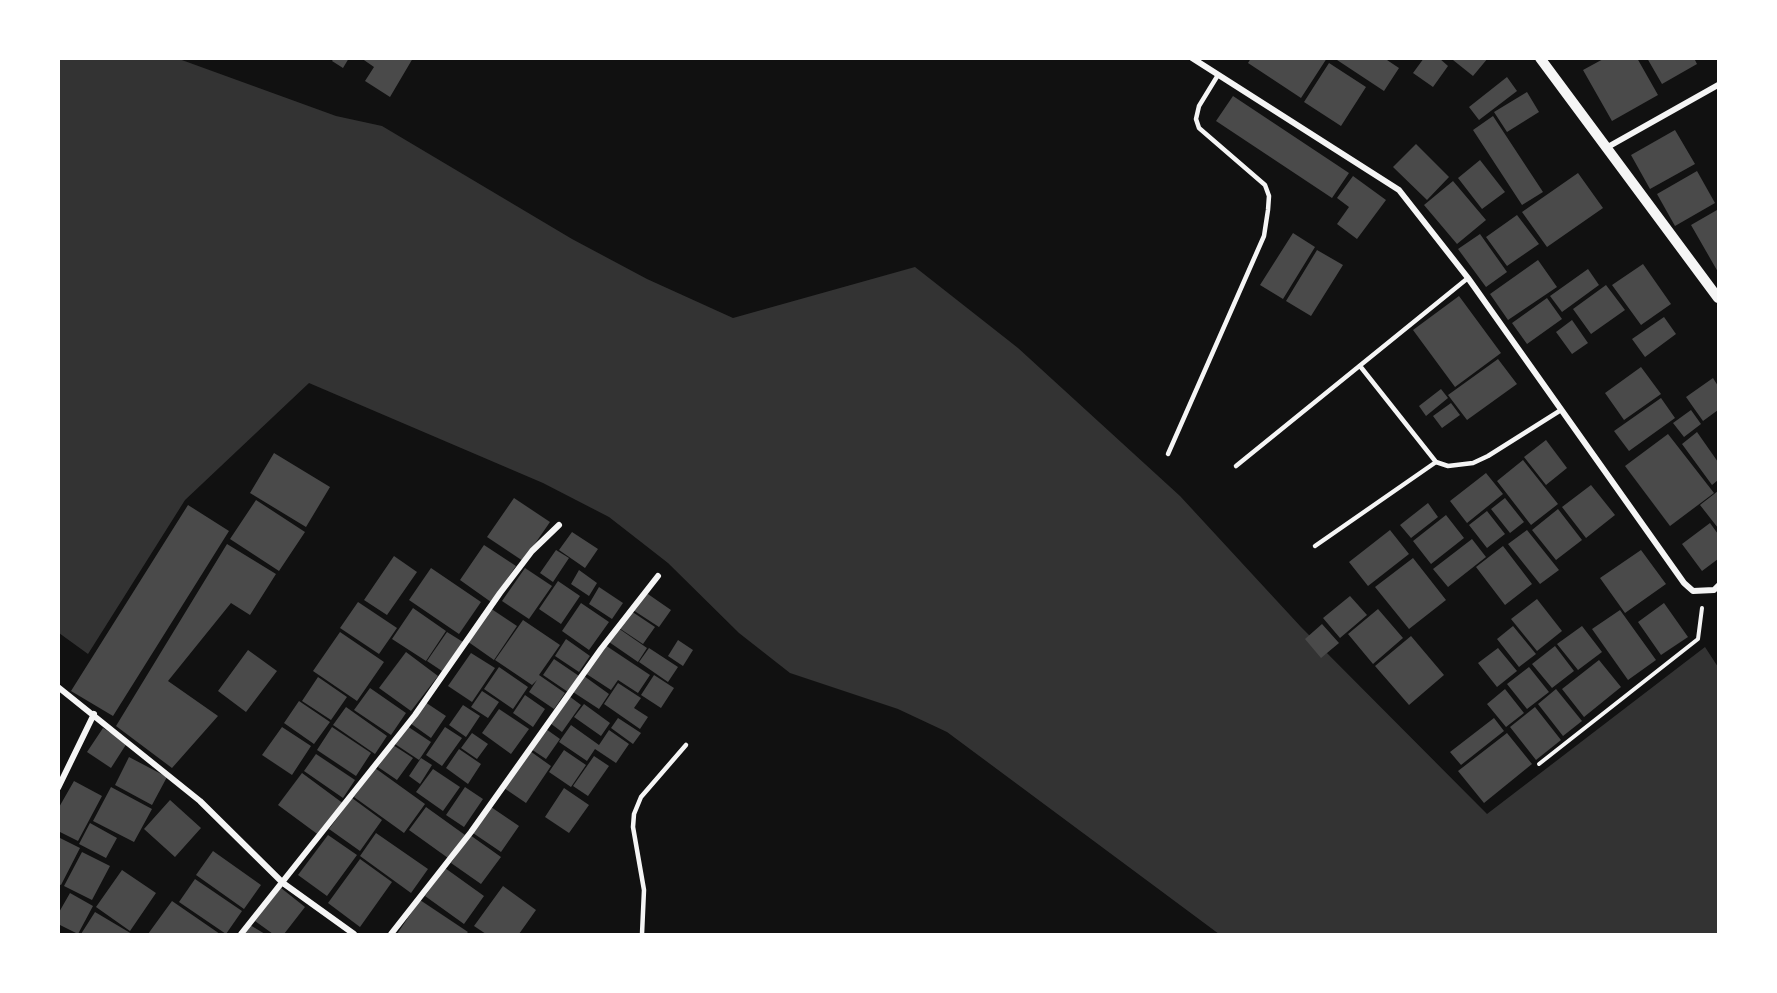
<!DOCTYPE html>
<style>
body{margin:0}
#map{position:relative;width:1777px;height:993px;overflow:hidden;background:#111;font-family:Signika,sans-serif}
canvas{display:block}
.frame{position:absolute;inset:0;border:60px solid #fff;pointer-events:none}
</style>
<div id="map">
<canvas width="1777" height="993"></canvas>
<div class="frame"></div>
</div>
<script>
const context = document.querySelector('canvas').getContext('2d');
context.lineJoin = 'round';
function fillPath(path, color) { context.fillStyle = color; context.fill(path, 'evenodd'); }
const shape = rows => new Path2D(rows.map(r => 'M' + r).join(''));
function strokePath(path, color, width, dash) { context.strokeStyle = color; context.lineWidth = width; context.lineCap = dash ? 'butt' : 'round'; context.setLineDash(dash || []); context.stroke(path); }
const water = shape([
 [59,59,179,59,336,116,382,126,572,239,647,279,733,318,915,267,1018,348,1180,496,1301,627,1487,814,1705,647,1718,667,1718,934,1219,934,947,732,898,709,790,673,739,633,668,563,609,517,543,483,309,383,185,500,88,654,59,633]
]);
const building = shape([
 [334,58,349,58,343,68,332,61],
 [361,58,413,58,390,97,365,81,374,67],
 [1251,58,1327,58,1301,98,1248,63],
 [1334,58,1384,58,1399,68,1384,91],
 [1424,58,1439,58,1448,66,1433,87,1413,73],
 [1454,58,1488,58,1473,76,1453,60],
 [1605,58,1637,58,1658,95,1612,121,1583,70],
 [1647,58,1694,58,1697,64,1662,84],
 [1329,63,1366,87,1341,126,1304,102],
 [1507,77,1517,91,1479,120,1469,107],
 [1527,92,1539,112,1507,132,1494,112],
 [1233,96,1349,173,1332,198,1216,121],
 [1493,116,1543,192,1522,205,1473,130],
 [1675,130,1695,164,1650,189,1631,155],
 [1416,144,1449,177,1427,200,1393,167],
 [1480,160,1505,192,1482,209,1458,178],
 [1697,171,1715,203,1675,226,1657,194],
 [1578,173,1603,208,1547,247,1522,212],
 [1353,176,1386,200,1357,239,1337,224,1349,207,1337,198],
 [1453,181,1486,220,1457,244,1424,205],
 [1717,210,1718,213,1718,272,1691,225],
 [1517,215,1539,244,1507,266,1486,237],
 [1293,233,1315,247,1283,299,1260,285],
 [1480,234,1507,272,1486,287,1458,249],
 [1317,250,1343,265,1311,316,1286,301],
 [1538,260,1557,287,1508,320,1490,294],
 [1643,264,1671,304,1641,325,1612,285],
 [1588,269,1599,285,1562,312,1550,296],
 [1606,285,1625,310,1591,334,1573,309],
 [1459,296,1501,353,1455,387,1413,330],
 [1547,298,1562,319,1527,344,1512,323],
 [1664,317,1676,334,1645,357,1632,339],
 [1572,320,1588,343,1572,354,1556,332],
 [1498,359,1517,384,1467,420,1448,395],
 [1641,367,1661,394,1624,420,1605,393],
 [1713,378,1718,386,1718,410,1703,421,1686,397],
 [1441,389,1448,398,1426,416,1419,406],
 [1661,398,1675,418,1629,451,1614,431],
 [1451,403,1460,415,1442,428,1433,416],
 [1691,410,1701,424,1684,437,1673,423],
 [1697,432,1718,462,1718,480,1712,485,1682,444],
 [1668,434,1714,493,1670,526,1625,466],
 [1546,440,1567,468,1546,485,1524,457],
 [274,453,330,487,306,527,250,493],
 [1523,460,1558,504,1531,525,1497,481],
 [1486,473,1503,494,1467,523,1450,501],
 [1591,485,1615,515,1586,538,1562,507],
 [1718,491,1718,528,1700,505],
 [514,498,550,522,523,561,487,537],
 [1505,498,1524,522,1510,533,1491,509],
 [256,500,305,532,279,571,230,539],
 [1428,503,1438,517,1411,538,1400,525],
 [188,505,229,531,113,716,71,691],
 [1558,509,1582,540,1556,560,1532,530],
 [1487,511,1505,534,1487,548,1469,525],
 [1446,515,1464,538,1431,564,1413,541],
 [1710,523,1718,534,1718,559,1702,571,1682,544],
 [1390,530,1409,554,1368,586,1349,562],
 [1527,530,1559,570,1540,584,1508,544],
 [572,532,598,549,585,568,559,550],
 [1472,539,1486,557,1448,587,1433,569],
 [227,544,276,574,250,615,231,603,168,681,218,716,172,768,116,726],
 [484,545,516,566,491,602,460,580],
 [1503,546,1532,584,1505,605,1476,567],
 [556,550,569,558,553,582,540,573],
 [1641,550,1666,584,1625,613,1600,578],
 [394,556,417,572,387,615,364,600],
 [1413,558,1446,600,1409,629,1375,587],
 [431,568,481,602,459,634,409,600],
 [525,568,552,586,529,619,502,601],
 [579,570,597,583,589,596,571,584],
 [558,581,580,596,561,624,539,609],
 [599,587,623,603,612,619,589,604],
 [645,592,671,610,659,627,633,610],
 [1350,596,1367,615,1340,638,1323,618],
 [1537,599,1562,631,1537,651,1511,619],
 [358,602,397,628,379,654,340,628],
 [581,603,609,622,589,650,562,631],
 [1664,603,1688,637,1661,655,1638,622],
 [413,608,446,631,426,661,392,639],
 [490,608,517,626,494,660,467,641],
 [1378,609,1403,638,1373,664,1348,634],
 [1620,610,1656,660,1628,680,1592,629],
 [631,611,655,627,643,644,619,628],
 [523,620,560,645,539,675,565,693,554,709,529,692,537,680,532,685,495,660],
 [1322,624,1339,643,1321,658,1305,639],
 [1513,626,1536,654,1519,667,1497,639],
 [1582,626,1602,652,1578,670,1557,644],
 [618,628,647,648,638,662,609,642],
 [340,632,384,662,357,701,313,671],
 [447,632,463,642,442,671,427,661],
 [1411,636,1444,675,1409,705,1375,666],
 [566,639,590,656,579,672,555,656],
 [678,640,693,650,683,666,668,656],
 [605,645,650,675,638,693,618,680,611,690,585,673],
 [1555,646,1574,671,1552,688,1532,664],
 [649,648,678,667,668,682,639,662],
 [1498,648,1517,671,1497,687,1478,663],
 [248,650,277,671,246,712,218,691],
 [406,652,438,676,411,711,379,688],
 [471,653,495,668,472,702,448,686],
 [554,659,579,676,568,692,543,675],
 [1599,660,1621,687,1584,717,1562,689],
 [499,667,528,687,513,709,484,689],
 [1529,667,1549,692,1527,709,1507,684],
 [654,675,674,688,661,708,641,695],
 [584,676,609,694,599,709,573,692],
 [318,677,347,697,331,720,302,701],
 [618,683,641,698,634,708,648,717,640,729,604,704],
 [370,688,406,713,391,735,354,710],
 [1505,689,1524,713,1506,727,1487,704],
 [1556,689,1582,721,1563,736,1538,704],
 [482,691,499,702,488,718,471,707],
 [525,695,545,709,533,727,513,713],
 [569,696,581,705,562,732,550,723],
 [299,701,330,722,314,744,284,723],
 [425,702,446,716,431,738,410,723],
 [584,704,610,723,601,736,574,717],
 [463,705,480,716,466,737,449,725],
 [346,707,387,736,375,754,333,725],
 [1535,707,1561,740,1536,760,1510,727],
 [499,709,529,729,511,754,482,733],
 [618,718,641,733,633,744,611,728],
 [1494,718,1504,731,1461,765,1450,752],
 [571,725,599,745,609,730,629,744,616,763,595,749,587,761,559,742],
 [407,726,431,742,419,760,395,744],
 [282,727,311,746,292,775,262,755],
 [332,727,371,753,356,776,317,750],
 [445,727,462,738,442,766,426,755],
 [103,728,127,743,111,768,87,752],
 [546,729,560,739,546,759,531,749],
 [472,733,488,744,477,759,461,748],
 [1507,733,1532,764,1484,803,1458,771],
 [393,745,413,758,397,780,378,767],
 [459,749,481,764,468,784,446,768],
 [564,750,586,765,571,787,549,772],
 [530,751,551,766,526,803,504,788],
 [316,754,355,780,343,798,304,771],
 [594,756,609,766,588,796,573,786],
 [129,757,167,777,152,805,115,785],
 [421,758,432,765,420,784,409,776],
 [375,768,425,804,404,833,354,797],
 [433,769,460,787,443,811,416,792],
 [302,773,344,804,320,836,278,805],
 [74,781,102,796,78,841,58,831,58,809],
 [111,787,152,809,134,842,93,821],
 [465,787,483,799,464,827,446,815],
 [564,788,589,805,569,833,545,817],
 [352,798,382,820,360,851,329,829],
 [170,800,201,828,175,857,144,829],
 [426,807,465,835,448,858,409,830],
 [491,807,519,826,501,852,473,833],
 [90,823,117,838,106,858,79,844],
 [376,833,428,869,411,893,360,856],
 [328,835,357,855,327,896,298,875],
 [470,835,501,857,481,884,451,863],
 [58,837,80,848,61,885,58,884],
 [213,851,261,885,244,909,196,875],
 [82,852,110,866,92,900,64,886],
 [360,859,392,882,360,927,328,903],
 [445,868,484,896,464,924,425,896],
 [122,870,156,893,130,931,96,907],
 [195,879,242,911,226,934,179,902],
 [503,886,536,910,519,934,486,934,474,926],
 [281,888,305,907,284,934,273,934,255,921],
 [70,893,93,906,78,934,58,924,58,914],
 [420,900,468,932,466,934,397,934],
 [172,901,220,934,148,934],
 [95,912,132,934,81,934],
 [250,925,265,934,244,934]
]);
const path = shape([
 [1539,764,1698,639,1702,608]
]);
const service = shape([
 [1168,454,1264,236,1268,210,1269,196,1265,185,1199,128,1196,119,1199,106,1218,75],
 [1436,462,1448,466,1473,463,1488,456,1561,410],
 [1236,466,1468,278],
 [1315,546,1436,462,1360,366],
 [642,934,644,890,633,827,634,814,641,797,686,745]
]);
const minor = shape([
 [1192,58,1399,190,1468,278,1684,583,1693,591,1714,590,1718,586],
 [1606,148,1718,85],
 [58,687,200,801,283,883,354,934],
 [58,788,94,714],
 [241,934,415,715,500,593,532,551,559,525],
 [391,934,471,832,601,649,658,576]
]);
const tertiary = shape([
 [1540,58,1718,298]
]);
fillPath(water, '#333');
fillPath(building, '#4a4a4a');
strokePath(path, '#f5f5f5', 4);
strokePath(service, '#f5f5f5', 4.5);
strokePath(minor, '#f5f5f5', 6);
strokePath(tertiary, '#f5f5f5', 10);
</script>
